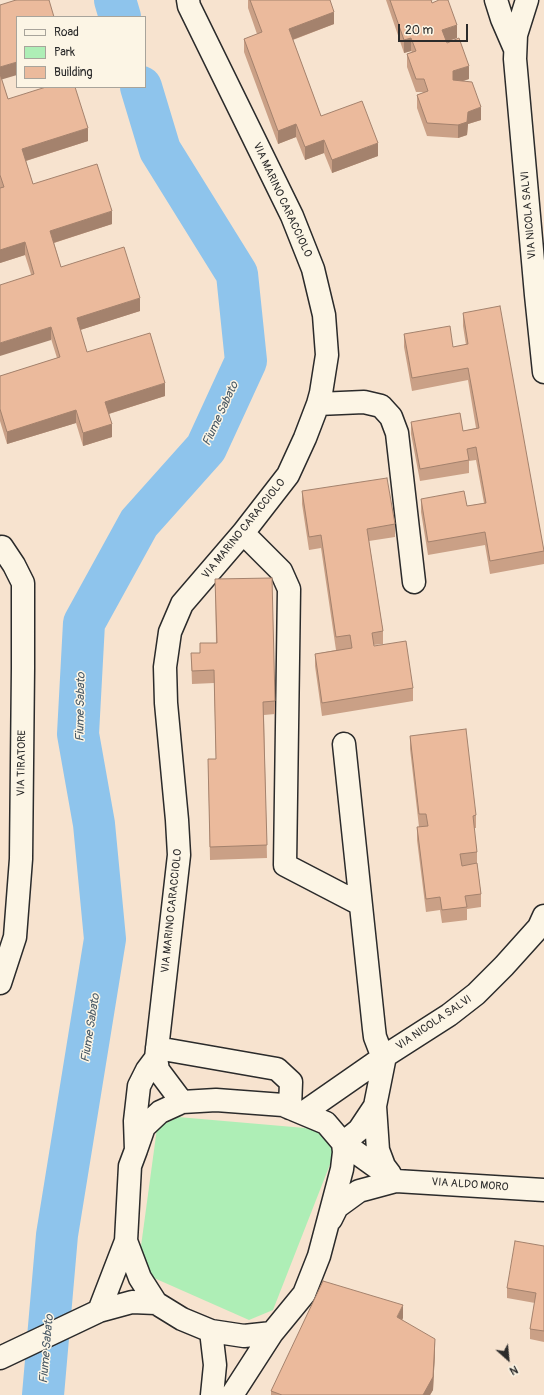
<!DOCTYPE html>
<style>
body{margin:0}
#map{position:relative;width:544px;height:1395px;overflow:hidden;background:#f7e3cf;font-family:Pangolin,sans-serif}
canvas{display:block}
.legend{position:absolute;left:16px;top:16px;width:130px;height:72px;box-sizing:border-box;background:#fcf5e5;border:1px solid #a8a49b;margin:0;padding:5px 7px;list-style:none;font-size:12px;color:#2b2b2b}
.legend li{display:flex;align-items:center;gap:8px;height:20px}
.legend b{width:20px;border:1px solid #a8a49b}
.north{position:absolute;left:488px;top:1339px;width:40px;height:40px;-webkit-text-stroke:3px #fcf5e5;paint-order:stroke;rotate:153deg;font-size:11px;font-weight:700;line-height:16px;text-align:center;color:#2b2b2b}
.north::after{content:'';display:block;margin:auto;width:14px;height:18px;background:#2b2b2b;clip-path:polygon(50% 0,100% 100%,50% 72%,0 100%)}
.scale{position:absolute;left:398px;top:24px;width:70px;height:18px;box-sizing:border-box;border:2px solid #2b2b2b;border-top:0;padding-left:5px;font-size:12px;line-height:14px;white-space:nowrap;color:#2b2b2b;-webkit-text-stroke:3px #fcf5e5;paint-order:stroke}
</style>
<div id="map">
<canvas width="544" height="1395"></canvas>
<ul class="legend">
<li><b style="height:5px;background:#fcf5e5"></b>Road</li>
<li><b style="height:11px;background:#aeeeb6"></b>Park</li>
<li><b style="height:11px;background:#ebba9c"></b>Building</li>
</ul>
<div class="north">N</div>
<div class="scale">20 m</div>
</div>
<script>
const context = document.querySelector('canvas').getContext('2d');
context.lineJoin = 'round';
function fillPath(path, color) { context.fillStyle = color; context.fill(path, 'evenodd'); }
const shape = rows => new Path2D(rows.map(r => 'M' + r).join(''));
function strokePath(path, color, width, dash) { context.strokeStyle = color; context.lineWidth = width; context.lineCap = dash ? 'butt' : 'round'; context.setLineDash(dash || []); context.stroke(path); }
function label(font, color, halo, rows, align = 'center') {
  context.font = font + ' Pangolin,sans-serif'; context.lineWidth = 3; context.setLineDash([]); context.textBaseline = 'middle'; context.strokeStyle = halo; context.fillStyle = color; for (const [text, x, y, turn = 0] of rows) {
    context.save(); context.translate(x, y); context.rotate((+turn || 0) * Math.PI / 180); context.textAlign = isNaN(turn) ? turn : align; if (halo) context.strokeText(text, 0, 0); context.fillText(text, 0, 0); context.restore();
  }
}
const green = shape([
 [178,1117,305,1128,325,1133,336,1149,273,1310,249,1320,154,1278,139,1261,157,1128]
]);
const river = shape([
 [115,0,120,17],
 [43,1395,57,1235,105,939,94,824,78,734,84,623,139,523,206,448,246,361,237,274,160,150,141,87]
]);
const minor = shape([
 [496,0,502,19,515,49],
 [527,0,516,35,515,59,536,295,544,372],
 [318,404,364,402,381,406,391,417,397,433,414,582],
 [243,533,281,571,289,589,285,865,360,904],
 [344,744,374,1029,375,1037,380,1050,385,1056],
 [0,983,15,937,21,859,23,668,23,583,14,565,2,547],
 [157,1048,277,1069,291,1082,290,1108],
 [385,1056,375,1106,359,1130,343,1143,396,1181],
 [182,1102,158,1070,156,1058,179,855,177,820,166,703,165,667,170,632,182,604,243,533,288,475,305,438,318,404,321,393,327,355,324,315,313,269,292,216,189,6,188,0],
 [375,1106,378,1150,384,1166,390,1174],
 [303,1113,385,1056,449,1015,476,994,504,966,539,927,544,916],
 [136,1150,144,1127,160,1112,182,1102,216,1100,283,1105,326,1123,343,1143,344,1152,342,1169,319,1256,304,1294,272,1333,244,1336,211,1331,182,1319,156,1303,140,1278,126,1241,130,1166,136,1150,135,1121,139,1086,147,1070,156,1058],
 [331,1219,337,1207,359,1191,396,1181,544,1190],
 [99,1311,126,1241],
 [211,1331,215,1365,212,1395],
 [0,1358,99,1311,132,1302,156,1303],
 [232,1395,272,1333]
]);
const wall = shape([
 [248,0,330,0,334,24,293,40,321,116,378,156,332,173,324,153,305,160,296,137,278,144,244,52,244,39,257,34,248,8],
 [386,0,433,0,431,1,432,3,457,38,446,42,469,79,463,81,481,120,468,124,467,135,458,138,427,136,417,108,417,95,424,92,416,92,407,67,407,54,412,52,411,51,404,53],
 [0,5,2,80,8,99,88,141,26,161,33,184,112,224,54,243,61,267,140,311,80,330,87,352,165,396,109,414,112,437,83,446,76,423,7,444,0,421,0,376,57,358,25,255,0,263],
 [463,313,544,551,544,564,490,574,485,545,428,555,421,512,421,499,467,506,484,503,476,460,469,461,469,473,420,481,411,434,411,422,463,431,476,428,468,380,412,391,404,347,404,334,453,347,466,345,463,326],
 [302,491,395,524,395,537,369,541,383,631,383,644,373,645,374,646,413,688,413,701,322,716,315,666,315,654,336,650,321,548,309,550,302,504],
 [215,579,275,701,275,714,264,715,267,858,210,860,208,759,216,759,214,683,192,684,191,653,200,653,216,643],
 [410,736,476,815,476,828,474,828,477,852,477,863,481,894,481,907,467,909,467,920,442,923,440,910,426,912,417,840,417,827,419,827,410,749],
 [544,1246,544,1342,530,1339,530,1329,535,1303,507,1298,507,1288],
 [403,1318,402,1320,435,1352,433,1390,430,1395,271,1395,271,1391]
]);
const shadedWall = shape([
 [334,12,334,24,289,41,289,29],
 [457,25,457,38,442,43,442,30],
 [411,38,411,51,404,53,404,40],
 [17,62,17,75,0,80,0,67],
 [469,66,469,79,453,84,453,71],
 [481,107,481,120,468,124,467,135,458,138,458,125,468,112],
 [296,124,296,137,278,144,278,131],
 [88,128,88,141,22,162,22,149],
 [324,140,324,153,305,160,305,147],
 [378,143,378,156,332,173,332,160],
 [112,211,112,224,50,244,50,231],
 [25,242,25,255,0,263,0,250],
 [140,298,140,311,77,331,77,318],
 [51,327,51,340,0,356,0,343],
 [165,383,165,396,105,415,105,402],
 [76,410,76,423,7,444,7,432],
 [112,424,112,437,83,446,83,433],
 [403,1305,403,1318,397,1330,397,1317],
 [435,1339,435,1352,433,1390,430,1395,423,1395]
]);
const building = shape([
 [16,0,49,0,54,17,17,17,17,62,0,67,0,5,16,0],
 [250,0,330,0,334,12,289,29,321,116,362,101,378,143,332,160,324,140,305,147,296,124,278,131,244,39,262,32,250,0],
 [390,0,431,0,432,3,439,0,448,0,457,25,442,30,447,43,459,38,469,66,453,71,453,80,472,82,481,107,468,112,467,122,458,125,427,123,417,95,428,91,424,79,416,79,407,54,416,51,411,38,404,40,390,0],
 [0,74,8,99,46,87,75,87,88,128,22,149,33,184,97,164,112,211,50,231,61,267,124,247,140,298,77,318,87,352,150,333,165,383,105,402,112,424,83,433,76,410,7,432,0,409,0,376,60,357,51,327,0,343,0,285,34,274,25,242,0,250,0,188,4,187,0,175,0,74],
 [500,306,544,551,490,561,485,532,428,542,421,499,464,491,467,506,486,503,476,447,467,449,469,460,420,469,411,422,460,413,463,431,479,428,468,368,412,378,404,334,450,326,453,347,468,344,463,313,500,306],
 [387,478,395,524,367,529,383,631,372,633,374,646,406,641,413,688,322,703,315,654,352,648,350,635,336,637,321,535,309,537,302,491,387,478],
 [272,578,275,701,263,702,267,845,210,847,208,759,216,759,214,670,192,671,191,653,200,653,200,643,217,643,215,579,272,578],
 [466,729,476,815,473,816,477,852,460,854,462,866,477,863,481,894,465,896,467,907,442,910,440,897,426,899,417,827,428,826,426,814,419,814,410,736,466,729],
 [515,1241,544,1246,544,1331,530,1329,536,1293,507,1288,515,1241],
 [323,1281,403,1305,397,1317,435,1339,433,1377,423,1395,282,1395,271,1391,323,1281]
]);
const streetNames = [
 ["VIA MARINO CARACCIOLO",282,200,65],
 ["VIA NICOLA SALVI",529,215,-95],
 ["VIA MARINO CARACCIOLO",244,529,-51],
 ["VIA TIRATORE",22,763,-89],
 ["VIA MARINO CARACCIOLO",172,911,-84],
 ["VIA NICOLA SALVI",434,1023,-34],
 ["VIA ALDO MORO",470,1185,4]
];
const waterNames = [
 ["Fiume Sabato",221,414,-65],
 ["Fiume Sabato",81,707,-89],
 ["Fiume Sabato",91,1028,-81],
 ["Fiume Sabato",47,1349,-85]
];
fillPath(green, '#aeeeb6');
strokePath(river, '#8ec4ec', 42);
strokePath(minor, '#2b2b2b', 25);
strokePath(minor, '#fcf5e5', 22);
fillPath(wall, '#caa086');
fillPath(shadedWall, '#a4826d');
fillPath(building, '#ebba9c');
strokePath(building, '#a4826d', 1);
label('11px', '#2b2b2b', '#fcf5e5', streetNames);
label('italic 12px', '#495965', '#fcf5e5', waterNames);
</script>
